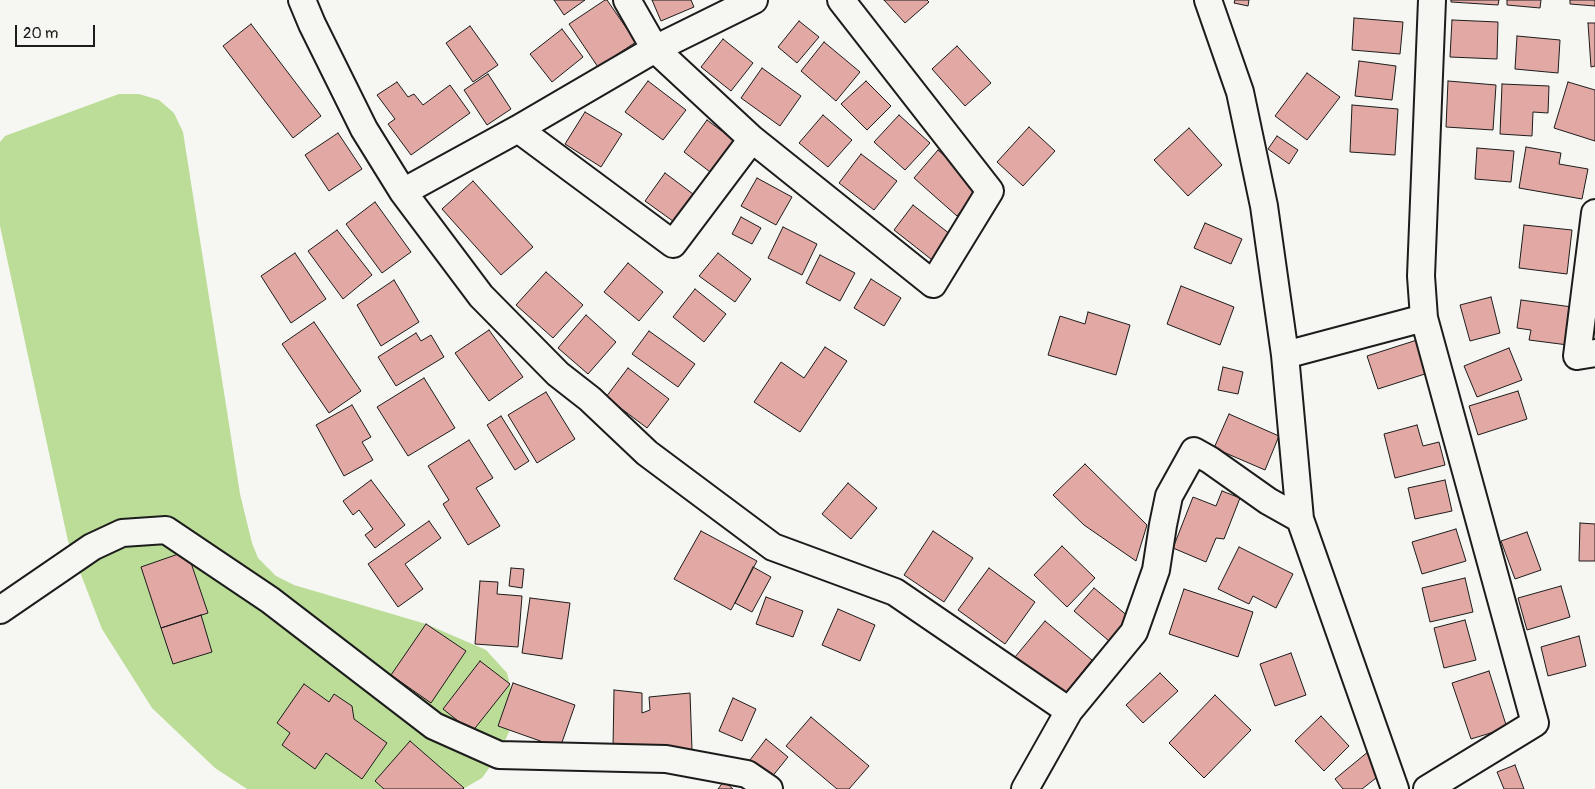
<!DOCTYPE html>
<html>
<head>
<meta charset="utf-8">
<style>
  body { margin:0 }
  #map { position:relative; width:1595px; height:789px; overflow:hidden; background:#f6f6f2; font-family:Pangolin,sans-serif }
  canvas { display:block }
  .scale { position:absolute; left:15px; top:25px; width:80px; height:22px; box-sizing:border-box; border:2px solid #1c1c1c; border-top:0; padding-left:6px; font-size:15px; line-height:18px; white-space:nowrap; color:#1c1c1c; -webkit-text-stroke:4px #f6f6f2; paint-order:stroke }
</style>
</head>
<body>
<div id="map">
<canvas width="1595" height="789"></canvas>
<div class="scale">20 m</div>
</div>
<script>
const context = document.querySelector('canvas').getContext('2d');
context.lineJoin = 'round';
function fill(path, color) { context.fillStyle = color; context.fill(path, 'evenodd'); }
const poly = rows => new Path2D(rows.map(r => 'M' + r).join(''));
function strokePath(path, color, width, dash) { context.strokeStyle = color; context.lineWidth = width; context.lineCap = dash ? 'butt' : 'round'; context.setLineDash(dash || []); context.stroke(path); }
const green = poly([
  [119,94,139,94,159,100,174,113,183,132,240,494,252,543,258,558,276,576,294,585,426,624,486,650,507,673,517,714,499,754,482,778,463,789,247,789,215,768,152,708,102,629,68,541,0,226,0,142,5,136]
]);
const building = poly([
  [554,0,585,0,564,15,554,0],
  [605,0,607,0,636,42,598,67,569,24,605,0],
  [652,0,691,0,694,7,661,21,652,0],
  [884,0,927,0,929,2,905,23,884,0],
  [1235,0,1249,0,1248,6,1234,3,1235,0],
  [1451,0,1499,0,1498,5,1451,2,1451,0],
  [1507,0,1541,0,1540,8,1507,5,1507,0],
  [1570,0,1595,0,1595,6,1570,4,1570,0],
  [1354,18,1403,22,1400,54,1352,50,1354,18],
  [1452,20,1498,22,1497,59,1450,57,1452,20],
  [799,21,819,37,797,63,778,47,799,21],
  [1588,23,1595,23,1595,66,1591,67,1588,23],
  [251,24,321,116,293,138,223,46,251,24],
  [470,26,498,65,473,82,446,43,470,26],
  [562,29,583,57,552,82,530,54,562,29],
  [1517,36,1560,40,1558,73,1515,69,1517,36],
  [723,39,753,63,731,91,701,67,723,39],
  [824,42,860,72,836,101,801,71,824,42],
  [957,46,991,83,965,106,932,69,957,46],
  [1359,61,1396,66,1392,100,1355,96,1359,61],
  [762,68,801,96,780,126,741,98,762,68],
  [1307,73,1340,97,1307,140,1275,116,1307,73],
  [488,74,511,109,487,125,464,90,488,74],
  [648,81,686,110,663,140,625,112,648,81],
  [866,81,891,106,867,130,841,104,866,81],
  [1448,81,1496,85,1493,130,1446,127,1448,81],
  [397,82,408,97,414,94,423,105,450,85,470,113,411,155,388,124,395,119,377,95,397,82],
  [1568,82,1595,90,1595,141,1554,128,1568,82],
  [1502,84,1549,86,1548,113,1533,112,1532,136,1500,134,1502,84],
  [1352,105,1398,109,1395,155,1350,152,1352,105],
  [585,112,622,134,601,167,565,144,585,112],
  [823,115,852,140,828,167,799,143,823,115],
  [899,115,930,143,905,170,874,142,899,115],
  [707,120,742,146,718,178,684,152,707,120],
  [1029,127,1055,151,1023,186,997,162,1029,127],
  [1189,128,1222,165,1188,196,1154,160,1189,128],
  [338,133,362,169,329,191,305,155,338,133],
  [1277,136,1298,150,1289,164,1268,149,1277,136],
  [1526,147,1561,153,1559,164,1588,169,1582,199,1519,188,1526,147],
  [1477,148,1514,151,1511,182,1475,179,1477,148],
  [938,150,981,188,957,216,914,178,938,150],
  [861,154,897,181,874,210,839,183,861,154],
  [665,173,697,197,677,224,645,201,665,173],
  [757,178,792,197,776,225,741,206,757,178],
  [473,181,533,247,501,275,442,209,473,181],
  [375,202,411,252,382,273,346,224,375,202],
  [913,205,955,238,936,263,894,230,913,205],
  [741,217,761,228,752,244,732,234,741,217],
  [1205,223,1242,239,1231,264,1194,248,1205,223],
  [1524,225,1572,230,1567,274,1519,268,1524,225],
  [783,227,817,244,802,275,768,258,783,227],
  [337,230,372,275,343,299,308,251,337,230],
  [295,253,326,299,291,323,261,276,295,253],
  [718,253,751,279,735,302,699,276,718,253],
  [820,255,855,273,840,301,806,283,820,255],
  [628,263,663,292,639,321,604,292,628,263],
  [546,272,583,305,553,338,516,305,546,272],
  [871,279,901,298,884,326,854,308,871,279],
  [394,280,419,322,381,346,357,305,394,280],
  [1181,286,1234,307,1220,345,1167,324,1181,286],
  [695,289,726,314,704,342,673,317,695,289],
  [1491,297,1500,333,1470,341,1460,305,1491,297],
  [1521,300,1572,307,1568,345,1529,340,1531,330,1517,328,1521,300],
  [1088,312,1130,325,1116,375,1048,355,1060,316,1085,324,1088,312],
  [586,315,616,342,588,374,558,348,586,315],
  [314,322,361,391,329,413,282,344,314,322],
  [489,330,523,377,489,401,455,353,489,330],
  [649,331,695,364,678,387,632,354,649,331],
  [416,333,421,341,431,335,444,357,396,386,378,357,416,333],
  [1417,340,1428,373,1378,389,1367,356,1417,340],
  [825,347,847,361,800,432,754,402,781,362,804,378,825,347],
  [1509,348,1522,380,1477,397,1464,366,1509,348],
  [1223,367,1243,372,1238,394,1218,390,1223,367],
  [628,368,669,399,647,428,606,397,628,368],
  [424,378,455,428,408,456,377,407,424,378],
  [1518,391,1527,419,1478,435,1469,406,1518,391],
  [546,392,575,439,537,463,508,415,546,392],
  [352,405,371,437,362,442,373,460,344,476,316,425,352,405],
  [1229,414,1279,436,1265,470,1214,448,1229,414],
  [501,416,529,461,515,470,487,425,501,416],
  [1417,425,1423,446,1439,442,1445,465,1395,478,1384,434,1417,425],
  [469,440,493,478,476,488,500,526,468,545,443,504,449,500,428,466,469,440],
  [1085,464,1147,525,1136,561,1084,525,1053,495,1085,464],
  [371,480,405,525,375,548,365,535,373,529,359,510,353,515,343,501,371,480],
  [1445,480,1452,511,1415,519,1408,488,1445,480],
  [848,483,877,508,851,539,822,514,848,483],
  [1222,491,1240,498,1224,539,1216,538,1206,562,1173,548,1193,497,1216,506,1222,491],
  [429,521,441,538,405,564,423,589,398,607,368,564,429,521],
  [1580,523,1595,524,1595,561,1579,561,1580,523],
  [1456,529,1466,561,1422,574,1412,542,1456,529],
  [701,531,757,561,731,610,674,579,701,531],
  [933,531,973,558,944,602,904,575,933,531],
  [1527,532,1541,570,1515,579,1501,541,1527,532],
  [1062,546,1095,578,1067,607,1034,575,1062,546],
  [1239,547,1293,574,1276,608,1253,596,1249,604,1218,589,1239,547],
  [187,551,208,613,161,628,141,567,187,551],
  [753,567,771,577,752,612,735,603,753,567],
  [511,568,524,569,522,588,509,586,511,568],
  [989,568,1035,602,1005,644,958,610,989,568],
  [1465,578,1473,612,1430,622,1422,588,1465,578],
  [480,581,498,582,497,594,522,596,518,647,475,644,480,581],
  [1561,586,1570,617,1527,630,1518,598,1561,586],
  [1094,588,1129,617,1109,641,1074,611,1094,588],
  [1184,589,1253,612,1238,657,1169,634,1184,589],
  [766,597,803,611,793,637,756,624,766,597],
  [530,598,570,603,562,659,522,653,530,598],
  [838,609,875,625,860,661,822,645,838,609],
  [201,615,212,652,173,664,161,628,201,615],
  [1465,620,1476,660,1444,668,1434,628,1465,620],
  [1045,621,1092,660,1063,696,1015,657,1045,621],
  [426,624,466,651,431,703,391,675,426,624],
  [1579,636,1586,666,1548,676,1541,647,1579,636],
  [1291,653,1306,695,1275,706,1260,664,1291,653],
  [480,661,510,684,472,732,443,709,480,661],
  [1489,671,1507,728,1471,739,1452,683,1489,671],
  [1160,673,1178,691,1143,723,1126,705,1160,673],
  [513,683,575,705,560,748,498,726,513,683],
  [304,684,329,702,334,694,352,706,354,719,387,743,362,779,326,753,315,769,282,745,290,733,277,723,304,684],
  [614,690,642,693,642,713,650,710,649,697,690,693,692,750,613,748,614,690],
  [1215,695,1251,730,1204,778,1169,743,1215,695],
  [733,698,756,709,742,741,719,731,733,698],
  [1321,716,1349,746,1324,771,1295,741,1321,716],
  [811,717,869,766,849,789,837,789,786,746,811,717],
  [766,739,788,757,771,778,750,760,766,739],
  [410,741,464,788,463,789,384,789,375,781,410,741],
  [1369,751,1385,771,1362,789,1343,789,1335,779,1369,751],
  [1515,765,1524,789,1504,789,1497,772,1515,765],
  [724,781,733,789,718,789,724,781]
]);
const minor = poly([
  [302,0,312,24,364,129,403,192,481,296,558,374,590,399,647,453,773,547,895,592,1069,711],
  [627,0,655,49,752,139],
  [1208,0,1240,92,1264,206,1285,355,1300,519,1395,789],
  [518,129,673,244,752,139,933,284,990,191,841,0],
  [403,192,518,129,655,49,754,0],
  [1595,213,1577,356,1595,353],
  [1424,318,1421,276,1432,0],
  [1285,355,1424,318,1535,723,1427,789],
  [0,610,92,547,122,533,166,530,270,600,434,726,499,755,666,759,747,774,769,789],
  [1025,789,1069,711,1134,632,1156,570,1163,525,1169,496,1194,451,1210,460,1268,501,1300,519]
]);
fill(green, '#bbdd97');
fill(building, '#e2a8a3');
strokePath(building, '#1c1c1c', 1);
strokePath(minor, '#1c1c1c', 30);
strokePath(minor, '#f6f6f2', 26);
</script>
</body>
</html>
